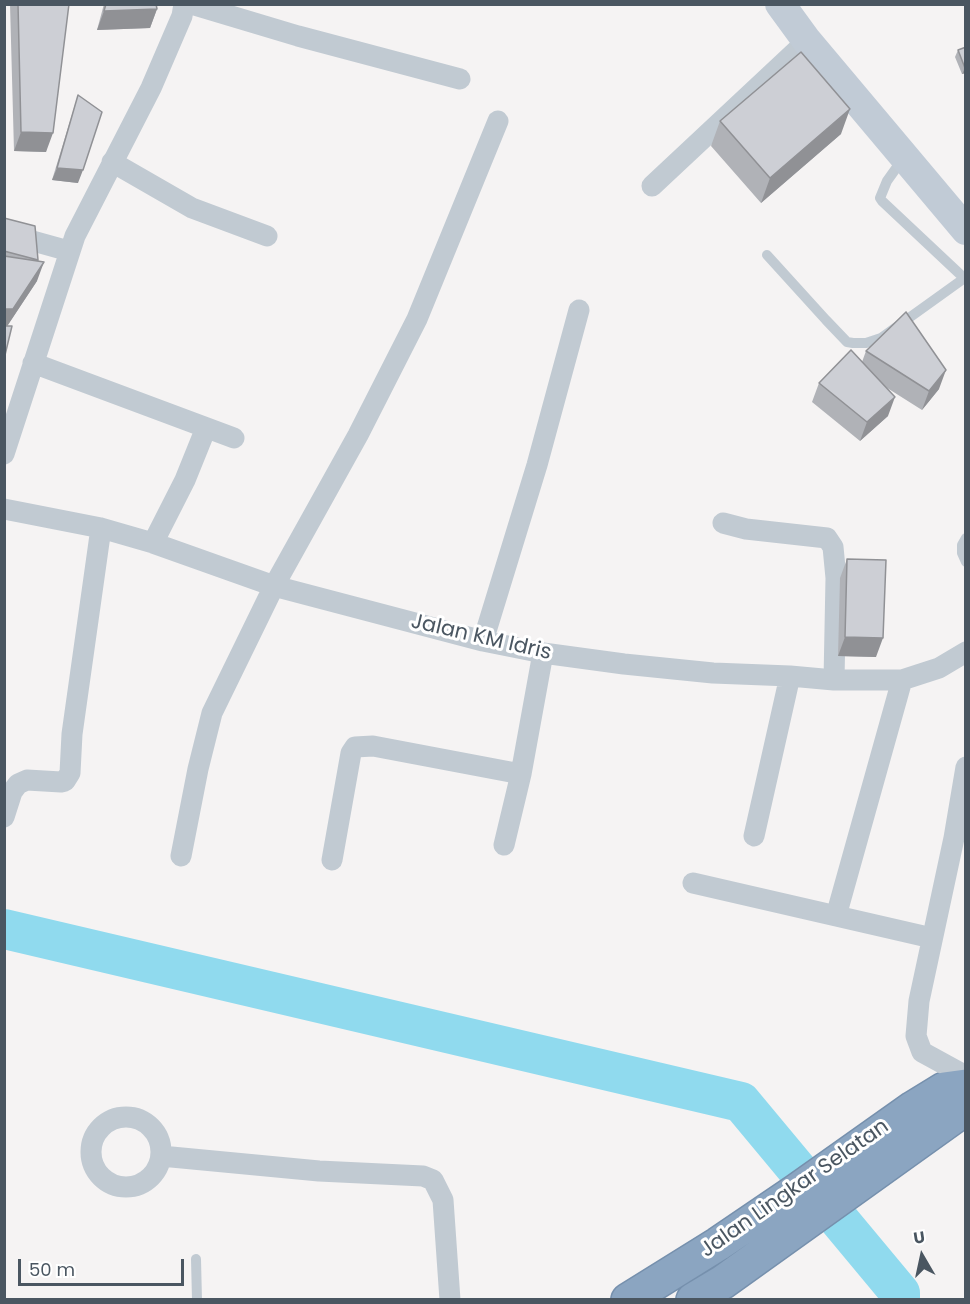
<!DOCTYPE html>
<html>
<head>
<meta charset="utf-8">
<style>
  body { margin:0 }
  #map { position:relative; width:970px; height:1304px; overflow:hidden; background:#f5f3f3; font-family:Poppins,sans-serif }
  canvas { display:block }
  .frame { position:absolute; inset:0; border:6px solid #4a5661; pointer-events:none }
  .north { position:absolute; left:892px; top:1226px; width:60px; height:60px; -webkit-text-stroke:4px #fff; paint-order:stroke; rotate:351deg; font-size:16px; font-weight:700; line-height:24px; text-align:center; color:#4a5661 }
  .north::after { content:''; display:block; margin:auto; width:21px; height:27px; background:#4a5661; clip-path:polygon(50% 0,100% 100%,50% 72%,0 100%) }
  .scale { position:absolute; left:18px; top:1259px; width:166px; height:27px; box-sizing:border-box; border:3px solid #4a5661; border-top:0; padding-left:8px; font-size:18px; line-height:21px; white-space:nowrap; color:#4a5661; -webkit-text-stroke:4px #fff; paint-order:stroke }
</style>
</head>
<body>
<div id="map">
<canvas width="970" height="1304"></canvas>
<div class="frame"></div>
<div class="north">U</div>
<div class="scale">50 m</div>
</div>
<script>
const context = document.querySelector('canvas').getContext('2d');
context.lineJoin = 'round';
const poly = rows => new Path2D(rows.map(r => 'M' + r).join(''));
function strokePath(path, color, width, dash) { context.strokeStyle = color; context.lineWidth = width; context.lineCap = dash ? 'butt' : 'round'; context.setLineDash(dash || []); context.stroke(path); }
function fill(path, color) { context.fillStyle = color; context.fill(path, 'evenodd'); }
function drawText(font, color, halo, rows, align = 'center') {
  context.font = font + ' Poppins,sans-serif'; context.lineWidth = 6; context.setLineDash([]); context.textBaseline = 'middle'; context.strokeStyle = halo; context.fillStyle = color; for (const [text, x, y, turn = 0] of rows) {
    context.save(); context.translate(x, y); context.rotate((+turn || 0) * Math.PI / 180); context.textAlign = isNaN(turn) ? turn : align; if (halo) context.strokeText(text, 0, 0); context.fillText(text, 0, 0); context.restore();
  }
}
const river = poly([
  [4,929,741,1102,900,1293,900,1300]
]);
const lane = poly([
  [902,160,887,181,880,198,882,201,964,278],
  [767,255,826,320,847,342,853,343,866,343,881,338,966,277],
  [966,538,962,545,962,553,966,562],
  [196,1259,197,1300]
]);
const street = poly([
  [191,4,298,36,460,79],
  [112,162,192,208,267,236],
  [652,186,807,41],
  [4,233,69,251],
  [33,363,234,438],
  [4,454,75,236,151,88,182,16,184,4],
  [4,509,101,528,153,543,274,586,483,641,543,653,624,664,713,673,790,676,834,680,902,680,939,668,966,652],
  [723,523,746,529,827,538,833,547,836,578,834,680],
  [153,543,185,480,206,428],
  [483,641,537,465,579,310],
  [966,767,954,838,919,1001,916,1036,922,1052,966,1076],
  [4,817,12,792,18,784,27,780,61,782,65,781,70,773,72,734,101,528],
  [754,836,790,676],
  [504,845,521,774,543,653],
  [181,856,198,769,212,713,274,586,358,435,417,319,498,121],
  [332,860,351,753,355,747,373,746,521,774],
  [693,883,932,938],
  [836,916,902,680],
  '91 1152a35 35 0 1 1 70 0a35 35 0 1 1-70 0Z',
  [161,1156,319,1171,423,1176,433,1180,443,1200,450,1300]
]);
const secondary = poly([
  [780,4,807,41,966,230]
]);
const highway = poly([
  [628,1300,718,1244,796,1191,913,1108,944,1089,966,1086],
  [693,1300,723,1282,966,1108]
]);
const wall = poly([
  [10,4,69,4,46,152,14,151],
  [104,4,156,4,157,9,150,28,97,30],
  [966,47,966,73,962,74,955,57,958,50],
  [78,95,78,183,52,180,74,108],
  [720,121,841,134,761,203,711,146],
  [4,218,38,260,37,281,7,326,5,355],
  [866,351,939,389,922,410,884,386,888,416,860,441,812,402,819,383,862,362],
  [847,559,876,657,838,656,840,578]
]);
const shadedWall = poly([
  [157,9,150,28,97,30,104,11],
  [966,67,966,73,962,74,965,68],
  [850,109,841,134,761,203,770,178],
  [21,132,53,133,46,152,14,151],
  [57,168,83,170,78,183,52,180],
  [44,262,37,281,6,328,4,328,4,309],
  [946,370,939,389,922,410,929,391],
  [895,397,888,416,860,441,867,422],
  [845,637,883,638,876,657,838,656]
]);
const building = poly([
  [18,4,69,4,53,133,21,132,18,4],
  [106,4,156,4,157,9,104,11,106,4],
  [966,47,966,67,965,68,958,50,966,47],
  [801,52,850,109,770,178,720,121,801,52],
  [78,95,102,112,83,170,57,168,78,95],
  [4,218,35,226,38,260,4,251,4,218],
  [4,256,44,262,13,309,4,309,4,256],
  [906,312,946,370,929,391,866,351,906,312],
  [4,326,12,326,5,355,4,355,4,326],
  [851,350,895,397,867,422,819,383,851,350],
  [847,559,886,560,883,638,845,637,847,559]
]);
const streetNames = [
  ["Jalan KM Idris",481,638,13],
  ["Jalan Lingkar Selatan",795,1189,-35]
];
strokePath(river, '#90daee', 40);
strokePath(highway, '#7690ad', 36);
strokePath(lane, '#c1cad2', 10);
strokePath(street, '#c1cad2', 21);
strokePath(secondary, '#c1cbd6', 30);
strokePath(highway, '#8ba5c1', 33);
fill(wall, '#b0b2b7');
fill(shadedWall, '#909195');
fill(building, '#cdcfd5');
strokePath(building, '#909195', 1.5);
drawText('21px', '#4a5661', '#fff', streetNames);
</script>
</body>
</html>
